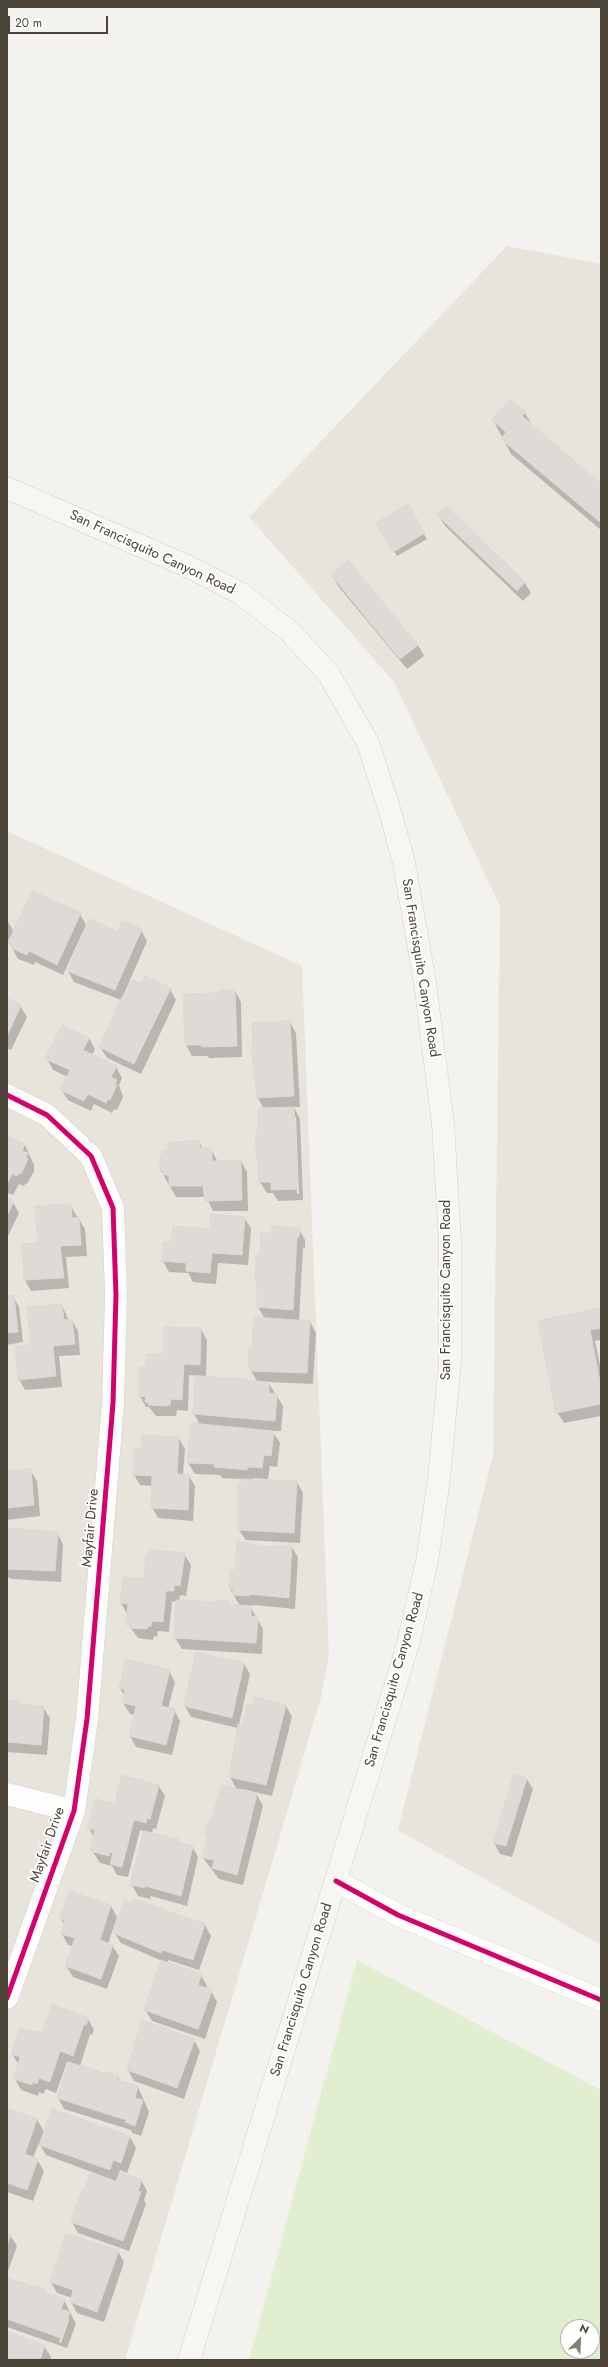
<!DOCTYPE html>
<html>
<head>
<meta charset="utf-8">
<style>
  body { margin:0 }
  #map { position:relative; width:608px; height:2367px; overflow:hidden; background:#f4f2ee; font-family:Jost,sans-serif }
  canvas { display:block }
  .frame { position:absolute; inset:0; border:8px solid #4b4439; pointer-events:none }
  .north { position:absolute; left:560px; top:2319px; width:40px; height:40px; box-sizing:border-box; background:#fff; border:1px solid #b7b4b0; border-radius:50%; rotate:24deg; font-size:11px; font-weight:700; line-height:16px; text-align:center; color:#4b4439 }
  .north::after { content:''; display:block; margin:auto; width:14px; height:18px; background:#868178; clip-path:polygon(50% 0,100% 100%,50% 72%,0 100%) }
  .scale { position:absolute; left:8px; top:16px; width:100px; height:18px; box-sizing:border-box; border:2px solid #4b4439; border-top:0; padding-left:5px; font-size:12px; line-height:14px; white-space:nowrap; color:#4b4439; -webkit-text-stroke:3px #fff; paint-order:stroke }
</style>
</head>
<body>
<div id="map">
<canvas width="608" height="2367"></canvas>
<div class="frame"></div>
<div class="north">N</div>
<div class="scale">20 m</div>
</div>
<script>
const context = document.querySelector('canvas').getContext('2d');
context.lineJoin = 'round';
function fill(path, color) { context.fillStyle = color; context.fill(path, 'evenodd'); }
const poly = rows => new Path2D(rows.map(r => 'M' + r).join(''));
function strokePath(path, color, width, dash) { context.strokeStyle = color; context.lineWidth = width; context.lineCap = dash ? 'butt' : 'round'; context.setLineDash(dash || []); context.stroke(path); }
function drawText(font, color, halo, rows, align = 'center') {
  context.font = font + ' Jost,sans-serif'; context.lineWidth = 3.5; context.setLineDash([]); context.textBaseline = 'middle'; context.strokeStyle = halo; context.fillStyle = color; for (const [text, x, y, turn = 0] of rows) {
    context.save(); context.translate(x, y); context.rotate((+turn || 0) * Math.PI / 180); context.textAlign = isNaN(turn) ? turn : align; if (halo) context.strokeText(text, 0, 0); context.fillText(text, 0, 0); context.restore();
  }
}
const residential = poly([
  [507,246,601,264,601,1945,398,1830,493,1455,500,906,394,682,249,517],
  [7,831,302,966,329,1655,321,1697,125,2360,7,2360]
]);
const green = poly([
  [357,1960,601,2090,601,2360,249,2360],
  [568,2327,592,2327,592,2351,568,2351]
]);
const shadow = poly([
  [525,413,533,427,601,485,601,530,511,454,493,420],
  [407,506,427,539,397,556,377,523],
  [438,515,524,582,531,593,523,601,445,526],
  [332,575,418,645,424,656,407,669,338,586],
  [80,914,86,925,63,975,35,962,34,965,18,959,9,942,7,946,7,920,14,932],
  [141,930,147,941,123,996,141,985,170,989,176,1000,141,1074,107,1058,100,1047,121,1000,74,982,68,971,118,933],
  [235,991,241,1002,242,1057,209,1058,208,1056,192,1056,186,1045,221,994],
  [7,999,20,1006,27,1017,11,1050,7,1048],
  [290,1022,296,1033,300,1107,294,1107,300,1119,303,1200,278,1201,273,1193,267,1193,260,1182,256,1136,258,1136,258,1118,260,1118,264,1109,258,1098,252,1048],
  [294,1117,296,1117,299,1194,297,1194],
  [89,1038,95,1049,92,1055,116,1067,122,1078,119,1085,123,1097,117,1110,114,1109,112,1113,94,1104,91,1111,68,1100,61,1089,68,1077,53,1070,47,1059],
  [7,1137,25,1145,34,1165,34,1171,27,1184,26,1183,24,1186,19,1184,13,1195,7,1193],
  [199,1142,203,1149,211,1149,218,1162,241,1161,247,1172,248,1211,213,1211,206,1197,176,1197,161,1171,161,1156,169,1151],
  [7,1199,13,1202,19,1213,7,1238],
  [70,1205,85,1229,87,1256,66,1257,69,1288,31,1291,25,1280,39,1244],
  [244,1218,251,1228,248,1265,218,1263,216,1284,193,1282,188,1273,169,1272,163,1261,172,1243],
  [299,1229,305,1240,305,1248,303,1247,299,1321,310,1322,316,1333,313,1384,268,1382,283,1406,281,1431,272,1431,280,1443,277,1467,270,1466,268,1479,253,1478,253,1480,297,1482,303,1493,300,1543,246,1540,239,1530,243,1479,222,1478,220,1475,195,1474,188,1463,200,1425,194,1414,196,1377,246,1380,248,1382,258,1383,249,1367,253,1348,265,1319,258,1307,258,1284,256,1280,261,1256,272,1234],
  [7,1296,13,1296,19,1307,23,1342,7,1345],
  [62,1305,69,1321,72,1320,78,1331,80,1355,59,1356,62,1387,25,1390,19,1379,32,1345],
  [601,1311,601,1340,595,1341,601,1370,601,1416,564,1423,557,1412,539,1321],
  [201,1329,207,1340,206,1376,189,1375,188,1411,177,1410,176,1416,156,1416,149,1407,146,1407,140,1396,140,1368,147,1368],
  [179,1438,185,1449,183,1475,189,1476,195,1486,193,1521,158,1518,152,1507,153,1486,140,1485,134,1475,142,1450],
  [30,1470,37,1481,40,1516,7,1520,7,1472],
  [7,1529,57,1533,63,1544,61,1582,12,1579,7,1577],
  [291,1546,298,1557,295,1609,255,1605,250,1606,263,1629,262,1654,182,1649,175,1638,177,1602,172,1601,169,1632,158,1631,157,1637,154,1636,153,1640,138,1638,128,1624,127,1614,121,1603,145,1580,184,1554,191,1565,186,1596,180,1595,179,1601,218,1603,228,1602,231,1605,240,1606,230,1589,236,1572,268,1548],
  [127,1660,169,1671,175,1682,168,1709,174,1710,180,1721,172,1755,136,1747,130,1736,135,1715,130,1714,123,1703,125,1697,120,1688],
  [244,1664,250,1674,239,1725,243,1726,286,1706,292,1717,272,1796,242,1789,241,1791,257,1795,263,1806,243,1885,219,1879,203,1858,208,1838,206,1834,237,1790,230,1777,238,1728,191,1717,185,1706],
  [7,1701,18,1702,19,1705,43,1707,50,1718,47,1755,7,1752],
  [526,1778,533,1789,512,1857,500,1854,494,1843],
  [158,1785,165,1796,156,1829,153,1828,152,1834,177,1840,179,1843,192,1846,198,1857,187,1906,151,1896,150,1899,138,1896,132,1885,145,1832,140,1830,128,1877,117,1875,112,1866,100,1863,91,1849,94,1837,89,1828,116,1805],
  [70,1892,111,1906,117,1917,108,1944,112,1945,119,1956,107,1989,73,1977,66,1966,73,1946,68,1945,62,1934,65,1926,61,1919],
  [205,1925,211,1936,199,1970,168,1960,168,1963,201,1975,207,1986,206,1989,211,1991,217,2002,205,2039,152,2021,145,2010,162,1961,121,1943,114,1932],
  [88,2019,94,2030,92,2035,90,2034,80,2066,118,2077,120,2082,138,2087,149,2112,141,2136,132,2133,131,2130,64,2109,58,2098,70,2063,67,2062,56,2093,46,2089,43,2094,39,2092,38,2096,21,2090,15,2079,19,2065,12,2054,42,2035],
  [142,2021,194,2040,200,2051,184,2099,134,2081,128,2070],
  [7,2110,37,2119,44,2132,52,2110,130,2137,136,2148,127,2173,120,2170,116,2181,46,2155,39,2143,33,2158,37,2160,44,2171,33,2201,7,2192],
  [141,2180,147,2191,144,2200,146,2204,129,2251,78,2233,72,2222,118,2184],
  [7,2234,10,2235,17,2246,7,2274],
  [118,2251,124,2262,104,2322,77,2313,71,2302,72,2298,57,2293,51,2282],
  [7,2279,44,2290,46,2294,64,2300,76,2324,67,2348,7,2327],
  [68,2315,69,2320,61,2343,59,2342],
  [7,2333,44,2346,51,2357,50,2360,7,2360]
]);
const building = poly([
  [510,399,526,412,522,416,601,484,601,523,501,439,506,432,492,420,510,399],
  [408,504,425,533,393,552,376,523,408,504],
  [446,506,525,582,517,591,437,515,446,506],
  [348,560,418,645,400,659,331,575,348,560],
  [32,891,81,913,57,965,29,951,27,955,11,948,12,945,8,942,32,891],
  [90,919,118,932,122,921,142,929,115,990,67,971,90,919],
  [145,976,171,988,134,1064,99,1047,116,1011,115,1010,132,980,141,984,145,976],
  [219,990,235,990,237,1046,202,1047,202,1045,185,1045,183,994,220,993,219,990],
  [7,998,21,1005,7,1036,7,998],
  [290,1021,294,1096,257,1098,251,1047,253,1047,252,1023,290,1021],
  [62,1025,89,1038,83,1050,117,1066,111,1077,117,1080,115,1084,117,1085,110,1100,108,1099,106,1103,88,1094,84,1101,60,1090,70,1070,45,1059,62,1025],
  [294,1107,298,1189,271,1190,271,1182,259,1182,255,1135,257,1135,259,1108,294,1107],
  [7,1136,25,1144,22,1151,28,1153,26,1158,28,1159,21,1174,19,1173,17,1176,12,1174,7,1184,7,1136],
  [199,1141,200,1148,212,1148,212,1161,241,1160,242,1200,205,1201,203,1186,169,1186,169,1175,163,1175,163,1171,160,1171,160,1155,163,1155,162,1150,168,1150,168,1142,199,1141],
  [7,1197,14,1201,7,1216,7,1197],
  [71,1204,72,1218,79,1217,81,1245,60,1246,64,1278,24,1280,22,1244,38,1243,35,1206,71,1204],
  [211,1214,245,1217,242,1255,212,1253,210,1273,186,1271,186,1263,162,1261,164,1242,171,1242,173,1226,210,1229,211,1214],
  [271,1226,300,1228,299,1237,297,1237,293,1310,257,1307,257,1281,255,1280,256,1255,260,1255,261,1233,271,1233,271,1226],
  [7,1295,14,1295,18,1332,7,1333,7,1295],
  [62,1304,64,1320,72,1319,75,1344,53,1346,56,1376,18,1380,15,1346,31,1345,27,1307,62,1304],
  [601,1308,601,1328,590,1330,601,1387,601,1404,556,1413,538,1321,601,1308],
  [254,1317,310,1321,307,1373,250,1371,251,1367,248,1367,249,1347,252,1347,254,1317],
  [164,1327,201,1328,200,1365,184,1364,182,1400,171,1399,170,1405,166,1406,148,1405,149,1403,145,1402,146,1397,139,1396,139,1367,146,1367,146,1354,163,1354,164,1327],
  [195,1376,247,1379,247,1381,269,1382,269,1393,277,1394,275,1421,193,1414,195,1376],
  [191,1423,274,1431,271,1456,264,1455,262,1468,247,1467,247,1470,214,1467,215,1464,187,1463,191,1423],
  [142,1435,179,1437,177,1474,189,1475,188,1510,151,1508,152,1476,133,1475,134,1448,141,1449,142,1435],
  [31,1469,34,1505,7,1508,7,1471,31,1469],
  [242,1479,297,1481,294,1533,238,1530,238,1484,241,1484,242,1479],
  [7,1528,58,1532,55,1571,7,1569,7,1528],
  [237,1541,268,1547,292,1545,289,1598,249,1594,249,1596,233,1595,233,1590,229,1589,231,1570,235,1571,237,1541],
  [149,1550,185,1553,180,1586,174,1585,174,1591,166,1591,163,1622,152,1621,151,1626,148,1626,147,1629,130,1628,130,1625,126,1625,128,1604,120,1603,123,1577,144,1579,146,1554,149,1554,149,1550],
  [176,1600,217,1602,218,1600,229,1601,229,1604,251,1606,251,1616,258,1617,256,1643,174,1638,176,1600],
  [196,1652,244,1663,232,1718,184,1706,196,1652],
  [126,1659,170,1670,161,1706,175,1709,166,1745,129,1736,136,1706,122,1703,125,1690,119,1688,126,1659],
  [255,1697,286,1705,266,1785,229,1777,238,1724,242,1725,247,1704,253,1705,255,1697],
  [7,1700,18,1701,18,1704,44,1706,41,1745,7,1742,7,1700],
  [514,1774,527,1778,506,1846,493,1843,514,1774],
  [122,1775,159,1785,150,1819,147,1818,146,1823,134,1820,122,1867,110,1864,113,1853,110,1852,109,1856,93,1852,93,1850,90,1849,95,1830,87,1828,96,1799,115,1804,122,1775],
  [222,1785,257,1794,237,1875,212,1868,214,1860,202,1858,208,1835,205,1834,208,1822,210,1823,222,1785],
  [144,1831,178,1839,177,1842,193,1846,181,1896,145,1886,145,1888,130,1885,144,1831],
  [69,1891,111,1905,100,1940,113,1945,101,1979,65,1966,75,1938,61,1934,65,1921,60,1919,69,1891],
  [134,1899,205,1924,193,1960,162,1950,161,1953,113,1933,124,1901,132,1904,134,1899],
  [161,1960,202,1974,198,1985,212,1990,198,2029,144,2010,161,1960],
  [52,2005,89,2018,86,2025,84,2024,73,2056,60,2051,50,2082,39,2078,37,2084,33,2082,32,2085,14,2079,20,2057,11,2054,20,2028,42,2033,52,2005],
  [142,2020,195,2039,177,2088,127,2070,142,2020],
  [69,2062,106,2074,107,2072,118,2076,117,2080,138,2086,135,2098,143,2100,135,2126,125,2122,126,2120,57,2098,69,2062],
  [7,2108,37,2119,25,2154,38,2159,27,2190,7,2183,7,2108],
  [52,2109,130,2136,121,2163,113,2160,110,2170,39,2145,52,2109],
  [120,2172,142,2180,138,2191,141,2192,123,2241,71,2222,82,2189,84,2190,90,2173,117,2182,120,2172],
  [7,2233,11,2234,7,2246,7,2233],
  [66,2234,119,2250,97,2312,70,2302,73,2290,50,2282,66,2234],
  [7,2278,44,2289,44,2292,65,2299,61,2309,70,2312,61,2338,7,2319,7,2278],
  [7,2332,45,2345,40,2360,7,2360,7,2332]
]);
const street = poly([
  [7,1095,47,1115,91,1156,113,1208,116,1295,113,1403,87,1719,74,1811,7,1998],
  [7,1794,74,1811],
  [336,1881,398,1915,601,2000]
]);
const secondary = poly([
  [7,488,187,566,240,593,289,631,328,673,368,743,392,818,404,863,425,983,443,1124,450,1242,450,1362,439,1478,427,1561,408,1644,189,2360]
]);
const cycleway = poly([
  [7,1095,47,1115,91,1156,113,1208,116,1295,113,1403,87,1719,74,1811,7,1998],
  [336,1881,398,1915,601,2000]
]);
const streetNames = [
  ["San Francisquito Canyon Road",152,553,25],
  ["San Francisquito Canyon Road",420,968,81],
  ["San Francisquito Canyon Road",447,1290,-90],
  ["Mayfair Drive",91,1528,-85],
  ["San Francisquito Canyon Road",395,1680,-74],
  ["Mayfair Drive",48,1845,-71],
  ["San Francisquito Canyon Road",302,1990,-73]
];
fill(residential, '#e7e4dc');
fill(green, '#e1eecf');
fill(shadow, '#0003');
fill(building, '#dedbd6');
strokePath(building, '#dcd9d4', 1);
strokePath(street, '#d2d0cb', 23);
strokePath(secondary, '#d3cfc5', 23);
strokePath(street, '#fdfdfc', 22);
strokePath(secondary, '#f7f6f1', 22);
strokePath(cycleway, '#d6006c', 5);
drawText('14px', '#4b4439', '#fff', streetNames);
</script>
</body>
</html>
